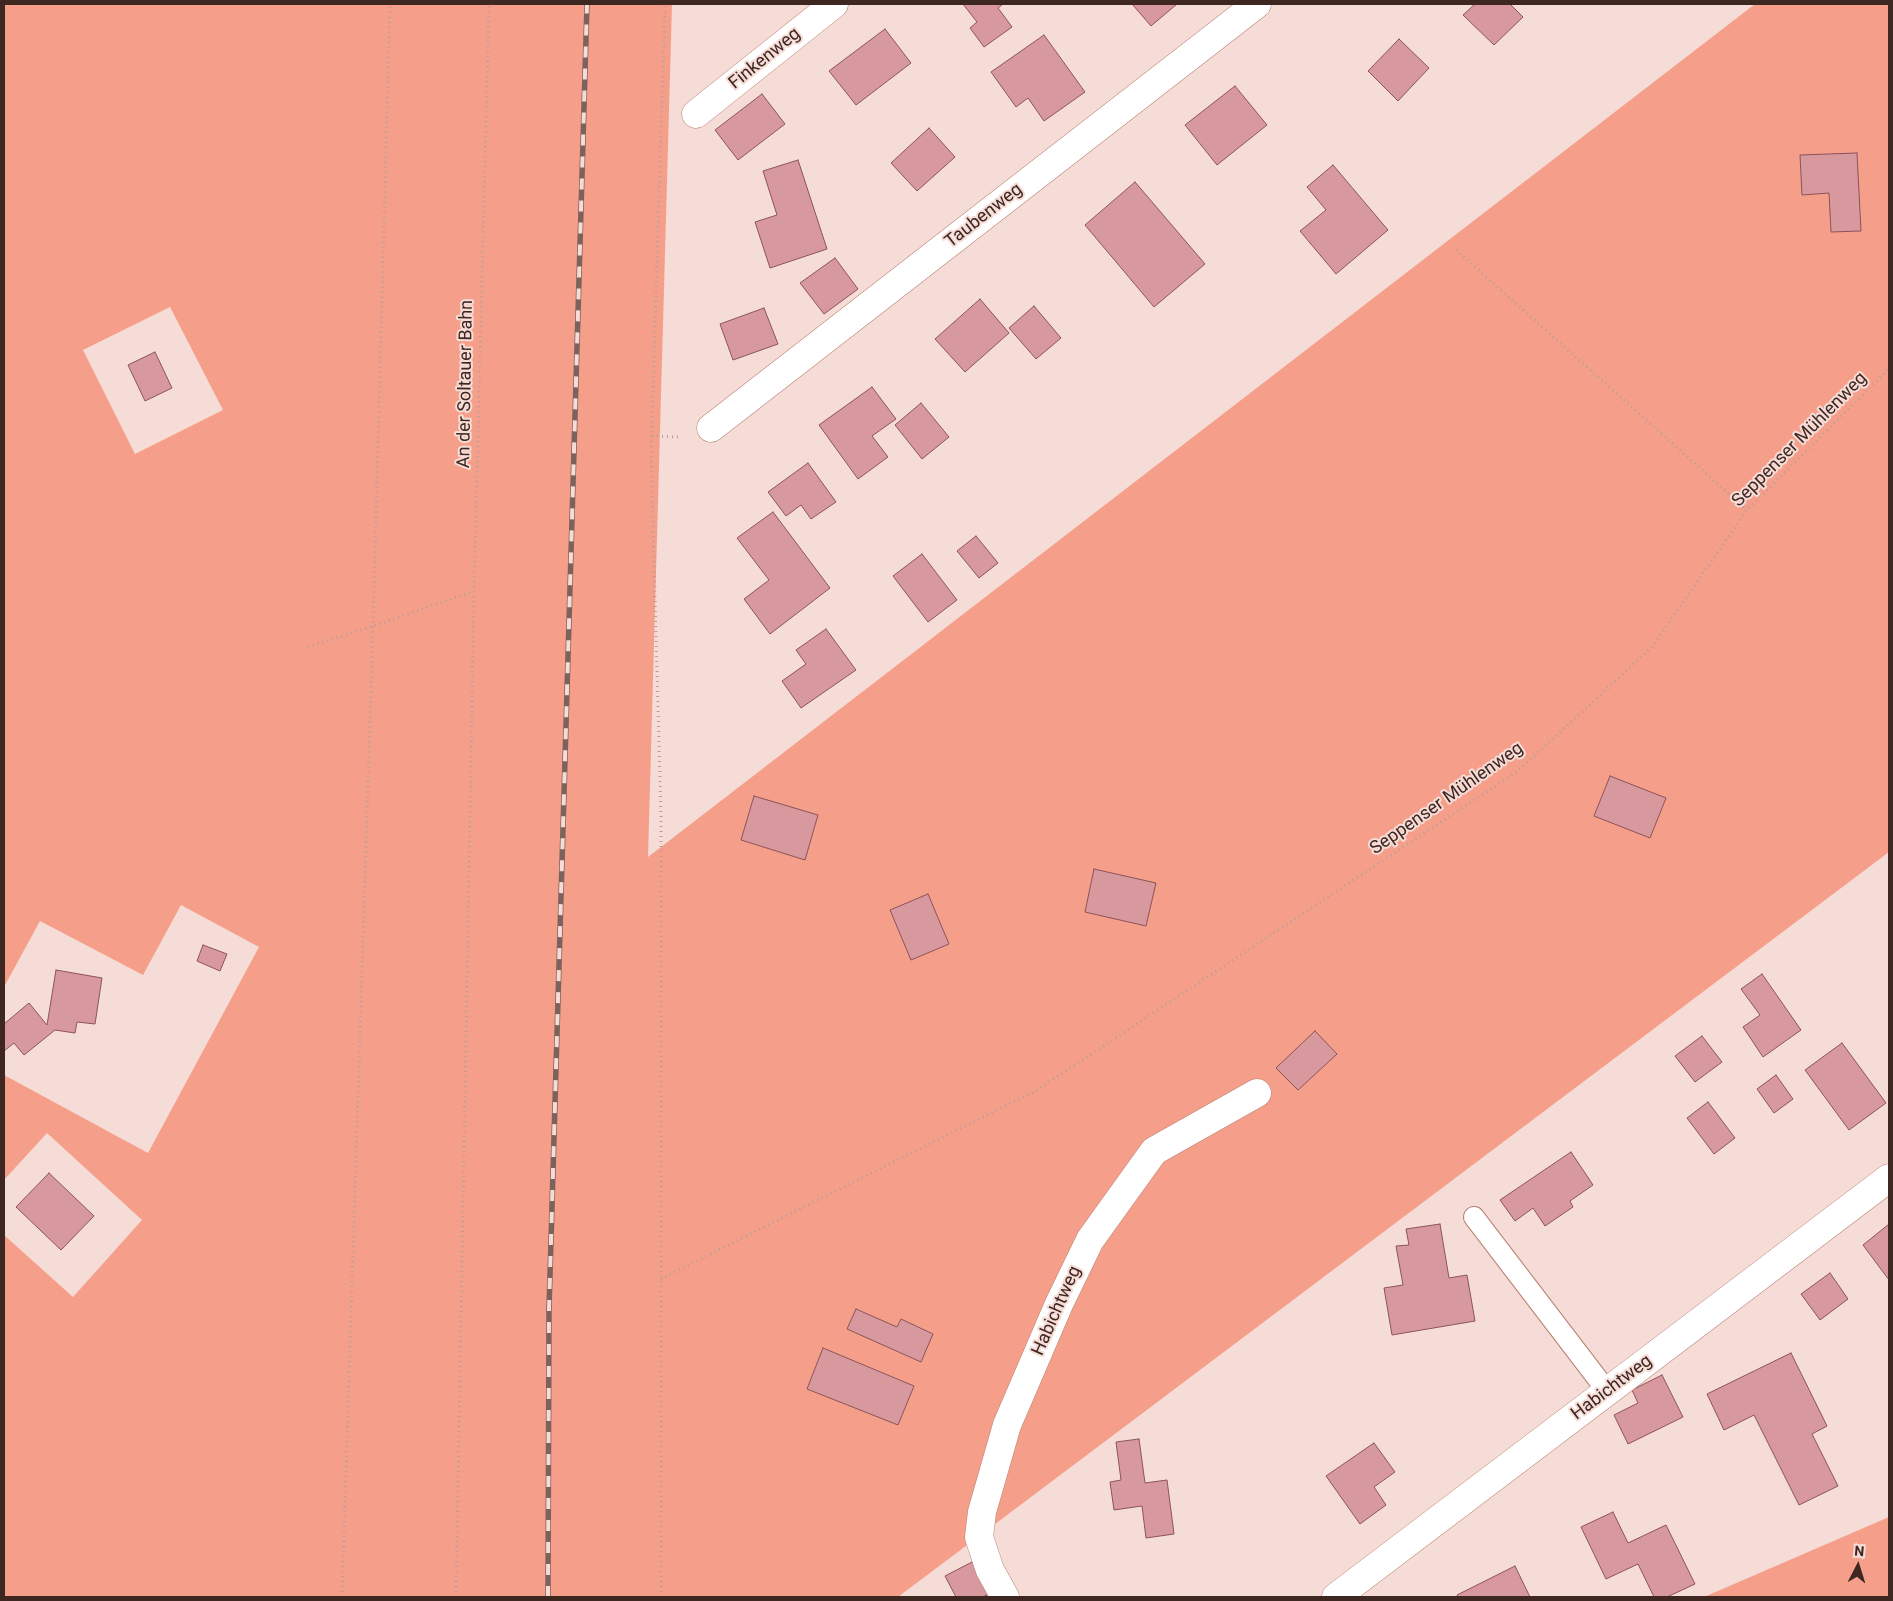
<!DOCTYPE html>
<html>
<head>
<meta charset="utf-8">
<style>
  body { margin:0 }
  #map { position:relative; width:1893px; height:1601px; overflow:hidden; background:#f6dcd6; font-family:Roboto,sans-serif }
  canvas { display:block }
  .frame { position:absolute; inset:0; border:5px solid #3e2621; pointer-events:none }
  .north { position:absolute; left:1833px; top:1541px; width:50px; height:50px; -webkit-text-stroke:4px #f6dcd6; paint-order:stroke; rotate:5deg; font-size:14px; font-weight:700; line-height:20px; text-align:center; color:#3e2621 }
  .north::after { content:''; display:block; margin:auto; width:18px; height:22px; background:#3e2621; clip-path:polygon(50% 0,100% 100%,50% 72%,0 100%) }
</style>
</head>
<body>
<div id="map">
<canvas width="1893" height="1601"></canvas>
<div class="frame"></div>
<div class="north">N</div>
</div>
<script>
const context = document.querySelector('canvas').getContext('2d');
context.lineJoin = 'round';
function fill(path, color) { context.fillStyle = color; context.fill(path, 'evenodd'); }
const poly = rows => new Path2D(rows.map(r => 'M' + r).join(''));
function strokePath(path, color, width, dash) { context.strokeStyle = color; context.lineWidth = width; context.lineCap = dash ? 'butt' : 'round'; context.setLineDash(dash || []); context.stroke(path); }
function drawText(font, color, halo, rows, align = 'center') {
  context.font = font + ' Roboto,sans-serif'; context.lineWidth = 4; context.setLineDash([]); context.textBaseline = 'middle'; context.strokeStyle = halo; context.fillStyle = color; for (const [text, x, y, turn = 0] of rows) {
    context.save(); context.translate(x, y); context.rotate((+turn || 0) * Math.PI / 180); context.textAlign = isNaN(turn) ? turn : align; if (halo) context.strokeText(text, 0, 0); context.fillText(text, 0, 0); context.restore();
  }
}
const green = poly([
  [4,4,672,4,648,857,1755,4,1889,4,1889,852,898,1597,4,1597,4,1235,73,1297,142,1220,47,1133,4,1180,4,1075,148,1153,259,947,181,905,143,975,40,921,4,987],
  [170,307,223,410,135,454,83,350],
  [1889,1517,1889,1597,1704,1597]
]);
const building = poly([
  [963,4,1003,4,998,8,1012,27,984,47,970,28,977,22,963,4],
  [1132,4,1177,4,1151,26,1132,4],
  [1475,4,1510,4,1523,17,1494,45,1463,15,1475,4],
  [885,29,911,63,856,105,829,71,885,29],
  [1044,35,1085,92,1044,121,1028,98,1016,107,991,72,1044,35],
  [1399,39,1429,68,1398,101,1368,71,1399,39],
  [1235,86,1267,125,1217,165,1185,125,1235,86],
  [762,94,785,124,738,160,715,130,762,94],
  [929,128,955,157,917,191,891,163,929,128],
  [1857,153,1861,231,1831,232,1829,193,1802,195,1800,155,1857,153],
  [798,160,827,249,770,268,755,222,777,215,763,171,798,160],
  [1333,165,1388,230,1336,274,1300,231,1326,210,1307,187,1333,165],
  [1135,182,1205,264,1154,307,1085,225,1135,182],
  [835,258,858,289,824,314,800,283,835,258],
  [980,299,1009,333,965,372,935,339,980,299],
  [1034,306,1061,338,1036,359,1009,328,1034,306],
  [764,308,778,344,733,360,720,324,764,308],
  [155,352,172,388,145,401,128,365,155,352],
  [872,387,896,419,872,436,888,457,858,479,819,425,872,387],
  [921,403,949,437,922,459,895,425,921,403],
  [808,463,836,502,811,519,801,505,786,516,768,492,808,463],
  [773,512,830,588,770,634,744,599,769,580,737,538,773,512],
  [976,536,998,563,979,578,957,551,976,536],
  [922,554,957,600,928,622,893,576,922,554],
  [826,629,856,670,801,708,782,681,806,664,796,650,826,629],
  [1610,776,1666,798,1650,838,1594,816,1610,776],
  [754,796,818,815,805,860,741,840,754,796],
  [1094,869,1156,883,1146,926,1085,912,1094,869],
  [928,894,949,944,911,960,890,910,928,894],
  [203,945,227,954,220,971,197,961,203,945],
  [56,970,102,978,95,1024,77,1022,75,1033,55,1030,24,1055,14,1043,4,1051,4,1024,29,1003,47,1025,56,970],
  [1762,974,1801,1030,1763,1057,1743,1027,1760,1015,1741,989,1762,974],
  [1315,1031,1337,1054,1298,1090,1276,1068,1315,1031],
  [1702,1036,1722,1062,1695,1082,1675,1056,1702,1036],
  [1842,1043,1886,1103,1849,1130,1805,1070,1842,1043],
  [1776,1075,1793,1099,1774,1113,1757,1089,1776,1075],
  [1708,1102,1735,1138,1714,1154,1687,1118,1708,1102],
  [1571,1152,1593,1185,1570,1201,1573,1207,1545,1226,1533,1208,1515,1221,1500,1200,1571,1152],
  [49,1173,94,1216,61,1250,16,1207,49,1173],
  [1440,1224,1449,1278,1467,1275,1475,1321,1392,1335,1384,1288,1403,1285,1396,1246,1409,1245,1406,1229,1440,1224],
  [1889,1224,1889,1280,1863,1245,1889,1224],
  [1830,1273,1848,1299,1820,1320,1801,1294,1830,1273],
  [856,1309,897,1327,901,1319,933,1334,921,1362,847,1329,856,1309],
  [823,1348,914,1386,898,1425,807,1389,823,1348],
  [1791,1353,1827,1426,1812,1434,1838,1486,1799,1505,1754,1415,1724,1430,1707,1394,1791,1353],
  [1662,1375,1683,1417,1628,1444,1614,1415,1638,1403,1632,1390,1662,1375],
  [1139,1439,1145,1483,1167,1480,1174,1534,1146,1538,1142,1506,1114,1510,1110,1482,1121,1480,1116,1442,1139,1439],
  [1374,1443,1395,1472,1374,1487,1386,1505,1360,1524,1326,1476,1374,1443],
  [1613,1512,1628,1543,1666,1525,1695,1584,1667,1597,1654,1597,1638,1564,1606,1579,1581,1527,1613,1512],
  [974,1561,990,1594,982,1597,956,1597,945,1576,974,1561],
  [1515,1566,1530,1597,1458,1597,1457,1595,1515,1566]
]);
const path = poly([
  [1456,250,1747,510],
  [652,436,681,437],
  [308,647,373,626,474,591],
  [661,1279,1037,1090,1518,771,1652,647,1747,510,1889,369],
  [342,1597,373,626,390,4],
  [456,1597,474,591,489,4],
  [661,1597,661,816,651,453,665,4]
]);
const lane = poly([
  [1474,1217,1607,1391]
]);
const street = poly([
  [696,114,834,4],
  [711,428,1257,4],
  [1005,1597,990,1570,979,1537,982,1512,1007,1425,1059,1304,1090,1240,1154,1151,1257,1093],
  [1336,1597,1889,1178]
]);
const rail = poly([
  [548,1597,549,1309,587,4]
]);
const streetNames = [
  ["Finkenweg",765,59,-39],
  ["Taubenweg",984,216,-38],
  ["An der Soltauer Bahn",466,384,-89],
  ["Seppenser Mühlenweg",1800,440,-45],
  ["Seppenser Mühlenweg",1447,799,-35],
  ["Habichtweg",1057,1311,-66],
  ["Habichtweg",1612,1388,-37]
];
fill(green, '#f59f8b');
fill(building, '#d8999e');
strokePath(building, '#8b5358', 1);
strokePath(lane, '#ba8072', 22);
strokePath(street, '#ba8072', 29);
strokePath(path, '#b79e98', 3, [1, 4]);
strokePath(lane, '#fff', 20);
strokePath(street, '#fff', 28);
strokePath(rail, '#7b625d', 5.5);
strokePath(rail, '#f6dcd6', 4, [11]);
drawText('18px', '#3e2621', '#f6dcd6', streetNames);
</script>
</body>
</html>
